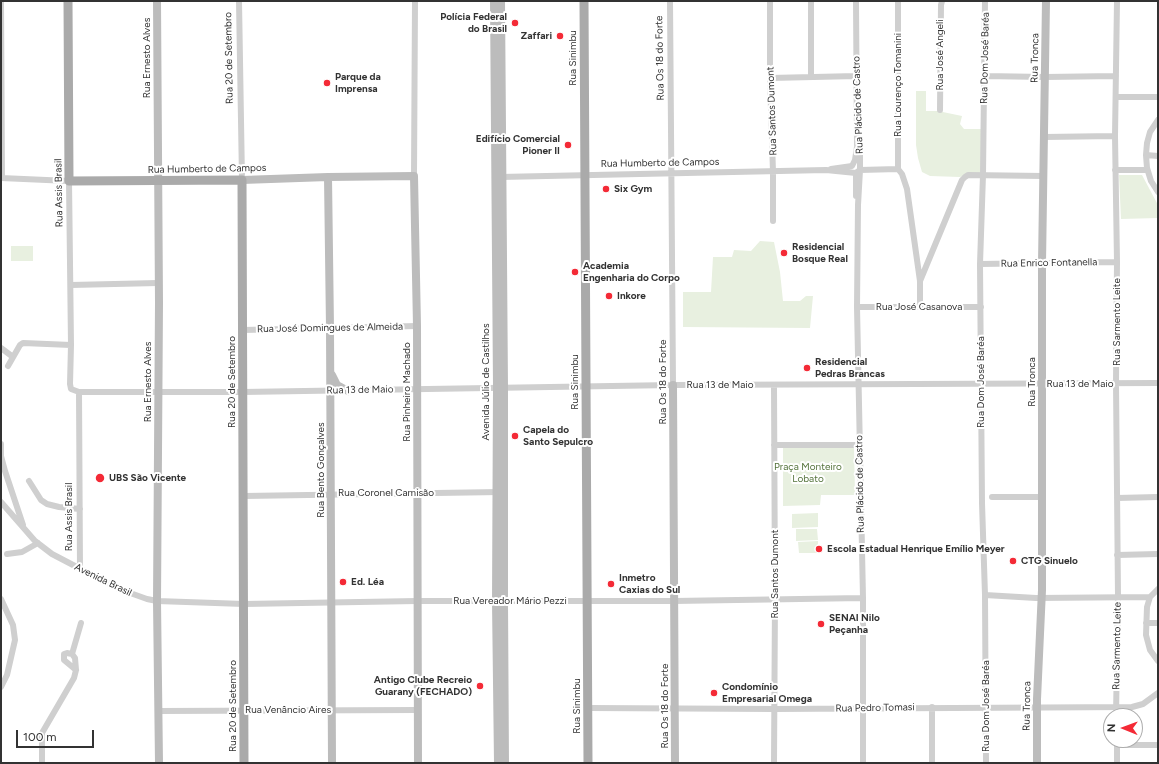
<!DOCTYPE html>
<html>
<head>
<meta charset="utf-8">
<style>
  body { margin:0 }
  #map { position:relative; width:1159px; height:764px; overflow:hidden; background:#fff; font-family:Figtree,sans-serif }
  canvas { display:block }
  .frame { position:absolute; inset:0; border:2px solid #323232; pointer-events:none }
  .north { position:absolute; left:1103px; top:708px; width:40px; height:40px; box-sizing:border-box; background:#fff; border:1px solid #adadad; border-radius:50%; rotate:271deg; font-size:11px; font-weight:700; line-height:16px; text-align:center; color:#323232 }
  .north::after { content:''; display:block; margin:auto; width:14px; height:18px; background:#f42a36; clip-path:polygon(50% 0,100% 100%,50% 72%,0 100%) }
  .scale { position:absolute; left:16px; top:730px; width:78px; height:18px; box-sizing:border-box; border:2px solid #323232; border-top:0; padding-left:5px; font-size:12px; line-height:14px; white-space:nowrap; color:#323232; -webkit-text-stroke:3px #fff; paint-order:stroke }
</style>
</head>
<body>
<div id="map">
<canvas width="1159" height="764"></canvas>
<div class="frame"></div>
<div class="north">N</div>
<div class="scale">100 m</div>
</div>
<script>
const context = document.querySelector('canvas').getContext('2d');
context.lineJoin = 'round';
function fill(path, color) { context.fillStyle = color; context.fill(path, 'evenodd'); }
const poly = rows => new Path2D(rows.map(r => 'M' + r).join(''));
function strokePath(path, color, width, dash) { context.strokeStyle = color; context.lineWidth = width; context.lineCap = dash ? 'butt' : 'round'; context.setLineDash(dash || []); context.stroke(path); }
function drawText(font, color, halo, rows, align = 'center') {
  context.font = font + ' Figtree,sans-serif'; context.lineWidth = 4; context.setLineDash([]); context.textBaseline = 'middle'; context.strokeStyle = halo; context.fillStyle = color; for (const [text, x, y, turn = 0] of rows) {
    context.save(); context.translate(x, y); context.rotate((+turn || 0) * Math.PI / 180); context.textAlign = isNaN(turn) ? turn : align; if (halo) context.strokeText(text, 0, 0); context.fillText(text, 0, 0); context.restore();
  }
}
const green = poly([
  [916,91,926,91,926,111,938,111,962,116,960,124,964,129,983,129,982,175,965,175,960,177,930,176,922,172,918,158,916,145],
  [1119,175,1142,175,1158,205,1158,218,1121,219],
  [760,241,774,242,780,272,783,301,800,301,806,296,813,296,810,328,683,327,683,292,711,292,713,257,732,257,734,250,751,251],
  [11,246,33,246,33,261,11,261],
  [783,448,854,448,855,495,821,495,820,505,783,506],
  [818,513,818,527,792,528,792,514],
  [796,529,817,529,818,540,796,541],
  [818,541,818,553,799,553,798,542]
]);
const street = poly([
  [1,1,2,178],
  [239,1,242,180],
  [670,1,673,385],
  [770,1,770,78,773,172,773,221],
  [856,1,857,145,860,150,860,170,858,205,857,307,863,598,863,763],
  [898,1,898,169],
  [985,1,983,175,980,264,982,503,985,595,986,763],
  [984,76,1045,77,1116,76],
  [811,77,811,1],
  [770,78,857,76],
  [1116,97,1158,97],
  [940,110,941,5,942,1],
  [1158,120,1150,132,1147,143,1146,155,1147,168,1151,181,1158,192],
  [1044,137,1115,136],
  [1146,155,1158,156],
  [831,169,852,166,855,160,857,147],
  [898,169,902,174,907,189,920,281,920,307],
  [1115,170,1147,170],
  [856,173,856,196],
  [414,176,415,1],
  [500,177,826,170,856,173,860,170,898,169],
  [1,178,69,181,71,345,70,384,71,389,79,392,243,392,673,385,1158,383],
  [980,264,1117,262],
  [920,281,962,180,965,177,968,175,1043,176],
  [71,285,158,283],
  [857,307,981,307],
  [243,330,417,326],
  [1,348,13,357],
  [8,366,20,345,23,343,71,345],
  [774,386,775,598,774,763],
  [79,392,80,570],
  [1,444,1,456,5,471,23,525],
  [774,445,860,445],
  [29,481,41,500,47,504,59,507,80,509],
  [244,496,500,492],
  [992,497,1042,497],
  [1117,498,1158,497],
  [1,502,35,541,52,554,119,589,147,599,157,601,244,604,417,601,674,601,863,598],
  [7,554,22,552,38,543],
  [1117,555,1158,554],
  [1158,589,1150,597,1147,607,1146,635,1150,650,1158,661],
  [985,595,1036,598,1150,597],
  [1,599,13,625,15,640,7,675,1,687],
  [1146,623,1158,623],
  [72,654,81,623],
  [932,707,932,763],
  [589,708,774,709,1132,707,1143,704,1158,693],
  [158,711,418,710],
  [1116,716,1118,597,1116,383,1117,262,1115,136,1117,1],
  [1117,740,1117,763],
  [1117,745,1158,745],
  [42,763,42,733,74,678,76,670,75,658,72,654,67,653,64,654,64,660,76,670]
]);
const secondary = poly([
  [157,1,159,303,157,601,159,763],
  [494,1,497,388,496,602,498,763],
  [501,1,504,388,504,602,505,763],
  [328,177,330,328,332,763],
  [242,180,328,177,414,176,417,326,418,763],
  [332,375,337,385,348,391],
  [673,385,675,763],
  [1037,763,1037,699,1042,590,1042,263,1046,1]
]);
const primary = poly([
  [68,1,69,181,242,180,244,763],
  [584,1,588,763]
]);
const markers = [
  [515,23,4,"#f42a36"],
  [560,36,4,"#f42a36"],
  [327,83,4,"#f42a36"],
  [568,145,4,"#f42a36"],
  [606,189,4,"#f42a36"],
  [784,253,4,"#f42a36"],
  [575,272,4,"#f42a36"],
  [609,296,4,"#f42a36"],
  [807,368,4,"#f42a36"],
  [515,436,4,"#f42a36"],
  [100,478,5,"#f42a36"],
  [819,549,4,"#f42a36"],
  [1013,561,4,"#f42a36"],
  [343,582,4,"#f42a36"],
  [611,584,4,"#f42a36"],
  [821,624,4,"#f42a36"],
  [480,686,4,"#f42a36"],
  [714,693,4,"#f42a36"]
];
const poiNames = [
  ["Polícia Federal",507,17,"right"],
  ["do Brasil",507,29,"right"],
  ["Zaffari",552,36,"right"],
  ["Parque da",335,77],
  ["Imprensa",335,89],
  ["Edifício Comercial",560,139,"right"],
  ["Pioner II",560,151,"right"],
  ["Six Gym",614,189],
  ["Residencial",792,247],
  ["Bosque Real",792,259],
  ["Academia",583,266],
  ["Engenharia do Corpo",583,278],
  ["Inkore",617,296],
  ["Residencial",815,362],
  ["Pedras Brancas",815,374],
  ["Capela do",523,430],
  ["Santo Sepulcro",523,442],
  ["UBS São Vicente",109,478],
  ["Escola Estadual Henrique Emílio Meyer",827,549],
  ["CTG Sinuelo",1021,561],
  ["Inmetro",619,578],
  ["Caxias do Sul",619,590],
  ["Ed. Léa",351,582],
  ["SENAI Nilo",829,618],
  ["Peçanha",829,630],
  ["Antigo Clube Recreio",472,680,"right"],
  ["Guarany (FECHADO)",472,692,"right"],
  ["Condomínio",722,687],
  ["Empresarial Omega",722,699]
];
const streetNames = [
  ["Rua José Angeli",940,55,-90],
  ["Rua Ernesto Alves",147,58,-90],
  ["Rua 20 de Setembro",229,58,-91],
  ["Rua Sinimbu",573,58,-90],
  ["Rua Os 18 do Forte",660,58,-91],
  ["Rua Dom José Baréa",985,58,-89],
  ["Rua Tronca",1035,58,-89],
  ["Rua Lourenço Tomanini",898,85,-90],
  ["Rua Plácido de Castro",858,105,-92],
  ["Rua Santos Dumont",772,111,-92],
  ["Rua Humberto de Campos",660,163,-1],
  ["Rua Humberto de Campos",207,169,-1],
  ["Rua Assis Brasil",59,193,-91],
  ["Rua Enrico Fontanella",1049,263,-1],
  ["Rua José Casanova",919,307],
  ["Rua Sarmento Leite",1117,322,-90],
  ["Rua José Domingues de Almeida",330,328,-1],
  ["Rua Ernesto Alves",148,382,-90],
  ["Rua 20 de Setembro",232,382,-90],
  ["Avenida Júlio de Castilhos",486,382,-90],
  ["Rua Sinimbu",575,382,-90],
  ["Rua Os 18 do Forte",663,382,-90],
  ["Rua Dom José Baréa",981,382,-90],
  ["Rua Tronca",1032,382,-90],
  ["Rua 13 de Maio",1080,384],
  ["Rua 13 de Maio",720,385],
  ["Rua 13 de Maio",360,390,-1],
  ["Rua Pinheiro Machado",407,392,-90],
  ["Rua Bento Gonçalves",321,470,-90],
  ["Rua Plácido de Castro",860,484,-91],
  ["Rua Coronel Camisão",386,493],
  ["Rua Assis Brasil",69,517,-90],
  ["Rua Santos Dumont",775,574,-90],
  ["Avenida Brasil",103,580,26],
  ["Rua Vereador Mário Pezzi",510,601],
  ["Rua Sarmento Leite",1117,646,-89],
  ["Rua 20 de Setembro",233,706,-90],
  ["Rua Sinimbu",577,706,-90],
  ["Rua Os 18 do Forte",665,706,-90],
  ["Rua Dom José Baréa",986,706,-90],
  ["Rua Tronca",1027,706,-89],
  ["Rua Pedro Tomasi",875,708,-1],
  ["Rua Venâncio Aires",288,710]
];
const parkNames = [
  ["Praça Monteiro",808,467],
  ["Lobato",808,479]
];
fill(green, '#e8f0e0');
strokePath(street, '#cfcfcf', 6);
strokePath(secondary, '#bcbcbc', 8);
strokePath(primary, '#aaa', 9);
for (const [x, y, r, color] of markers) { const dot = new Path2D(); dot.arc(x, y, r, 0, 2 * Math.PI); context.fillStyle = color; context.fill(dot); strokePath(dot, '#fff', 1.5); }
drawText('bold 10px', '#323232', '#fff', poiNames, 'left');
drawText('10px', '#323232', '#fff', streetNames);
drawText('10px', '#54733b', '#fff', parkNames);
</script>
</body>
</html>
